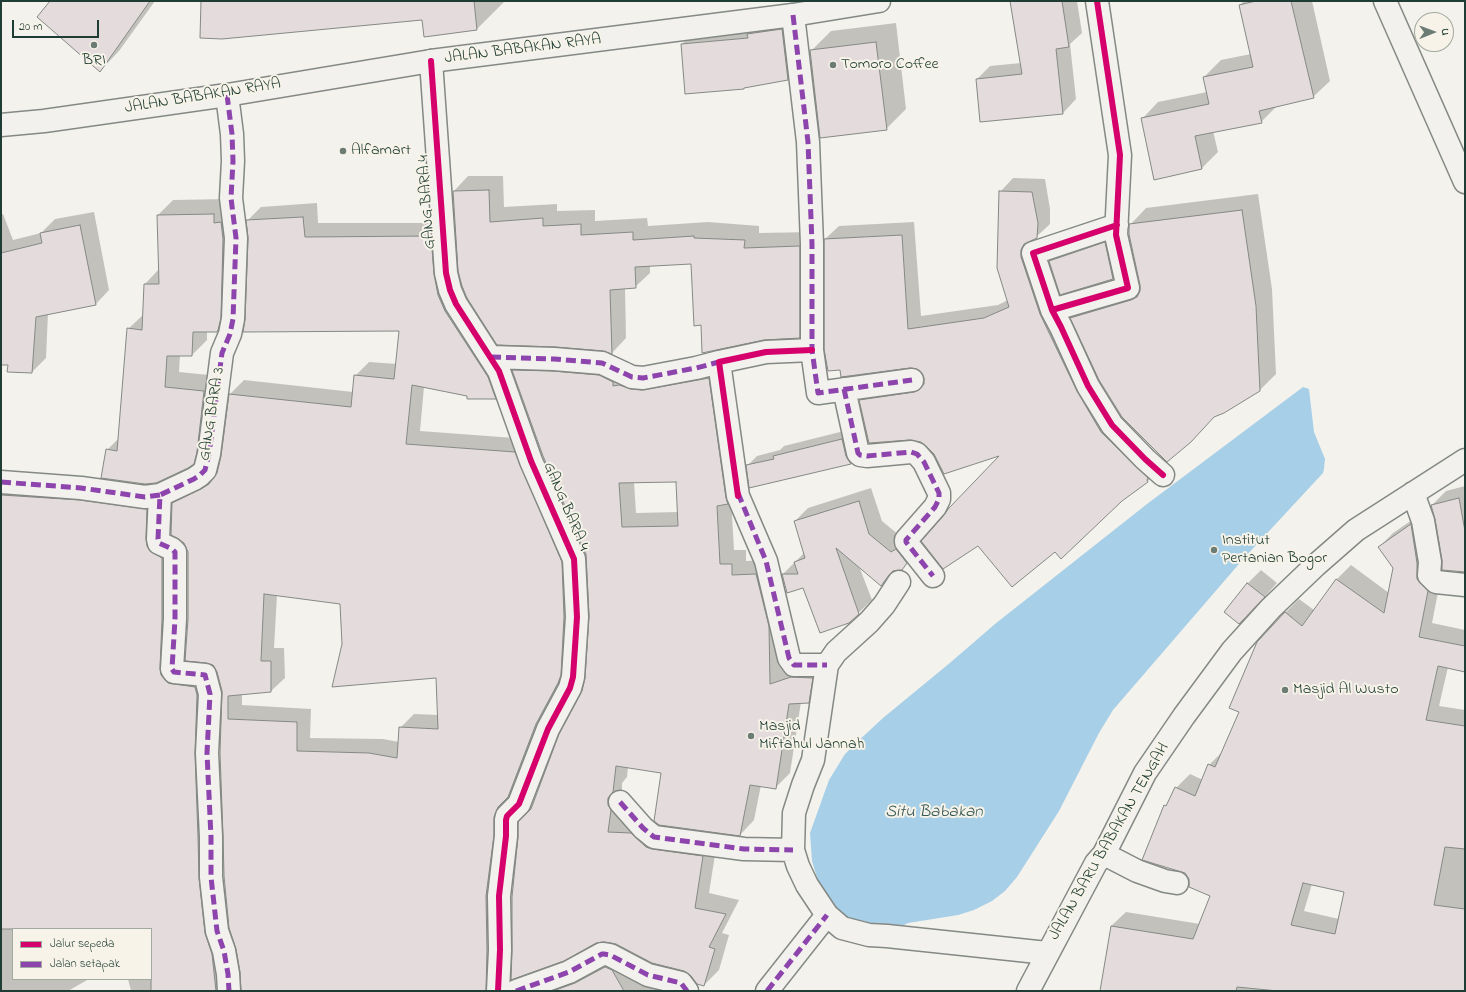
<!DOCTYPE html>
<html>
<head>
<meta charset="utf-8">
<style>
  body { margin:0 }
  #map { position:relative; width:1466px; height:992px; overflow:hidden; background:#f4f2ec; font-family:"Indie Flower",sans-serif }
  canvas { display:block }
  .frame { position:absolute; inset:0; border:2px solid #1f3d34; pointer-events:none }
  .legend { position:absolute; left:12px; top:928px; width:140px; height:52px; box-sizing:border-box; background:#f7f3e8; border:1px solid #a1aaa0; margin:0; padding:5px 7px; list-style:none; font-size:12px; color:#1f3d34 }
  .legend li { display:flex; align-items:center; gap:8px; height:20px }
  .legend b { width:20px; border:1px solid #a1aaa0 }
  .north { position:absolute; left:1414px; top:12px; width:40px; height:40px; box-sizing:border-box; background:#f7f3e8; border:1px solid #a1aaa0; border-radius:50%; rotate:89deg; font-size:11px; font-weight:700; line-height:16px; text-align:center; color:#1f3d34 }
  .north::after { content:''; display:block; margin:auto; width:14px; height:18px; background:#6a7c74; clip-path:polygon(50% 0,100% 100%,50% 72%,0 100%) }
  .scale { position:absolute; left:12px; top:20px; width:87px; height:18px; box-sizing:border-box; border:2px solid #1f3d34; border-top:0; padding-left:5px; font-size:12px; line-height:14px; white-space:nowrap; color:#1f3d34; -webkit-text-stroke:3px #f7f3e8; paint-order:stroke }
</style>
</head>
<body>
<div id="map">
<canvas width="1466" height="992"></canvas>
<div class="frame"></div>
<ul class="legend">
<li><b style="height:5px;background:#d6006c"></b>Jalur sepeda</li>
<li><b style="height:5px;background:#8e44ad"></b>Jalan setapak</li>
</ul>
<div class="north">U</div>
<div class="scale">20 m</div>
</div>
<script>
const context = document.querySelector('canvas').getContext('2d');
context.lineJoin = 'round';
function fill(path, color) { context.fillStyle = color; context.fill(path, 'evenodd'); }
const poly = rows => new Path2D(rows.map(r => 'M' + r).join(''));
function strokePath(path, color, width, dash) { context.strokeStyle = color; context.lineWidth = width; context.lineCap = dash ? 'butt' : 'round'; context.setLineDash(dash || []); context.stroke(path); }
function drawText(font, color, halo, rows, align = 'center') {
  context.font = font + ' "Indie Flower",sans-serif'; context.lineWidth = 4; context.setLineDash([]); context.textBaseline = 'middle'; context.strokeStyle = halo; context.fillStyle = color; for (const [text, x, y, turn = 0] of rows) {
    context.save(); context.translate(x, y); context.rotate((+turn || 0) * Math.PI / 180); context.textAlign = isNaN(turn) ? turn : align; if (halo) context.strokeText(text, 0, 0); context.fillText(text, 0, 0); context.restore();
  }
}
const water = poly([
  [1303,387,1309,389,1314,432,1325,459,1324,469,1323,473,1245,557,1113,710,1099,733,1059,811,1017,877,1005,891,992,901,974,910,958,915,908,923,896,929,854,922,835,913,822,894,812,861,810,833,829,780,845,754,856,743,883,718,951,662,995,624,1147,504]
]);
const shadow = poly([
  [51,1,155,1,119,51,100,71],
  [202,1,505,1,477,29,423,19],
  [1011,1,1077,1,1082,33,1070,44,1076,99,1063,113,977,79,990,66,1021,63],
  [1244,1,1312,1,1330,81,1313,97,1277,106,1261,122,1213,131,1218,152,1201,169,1142,119,1158,102,1207,92,1204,77,1221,60,1251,54,1240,5],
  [795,16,801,65,788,79,682,44,695,31],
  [896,23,906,109,886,129,811,51,831,31],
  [468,176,503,176,504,207,557,204,557,211,595,210,595,221,647,218,648,226,708,222,759,226,759,233,814,232,814,322,799,337,763,339,702,324,692,263,650,265,650,273,635,287,625,288,626,338,612,353,454,191],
  [1013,178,1045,179,1050,209,1050,224,1034,239,1034,243,1114,418,1161,468,1148,481,1121,500,1002,454,934,453,921,441,910,439,860,400,873,387,925,380,923,372,825,239,839,226,914,222,921,316,998,305,1008,300,1000,192],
  [1258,194,1272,289,1276,374,1260,390,1071,318,1088,302,1141,286,1130,225,1146,208],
  [229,199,232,316,217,331,207,331,207,340,192,355,180,355,179,372,219,376,208,447,193,463,107,450,119,438,128,329,144,314,145,284,159,269,158,215,173,200],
  [317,203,318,223,444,223,452,281,509,384,495,398,468,395,424,387,420,431,528,439,575,548,574,660,522,782,512,792,507,802,505,988,620,954,697,989,698,991,131,991,128,979,151,979,151,929,13,929,13,979,89,979,68,991,1,991,1,475,160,496,175,662,209,673,212,863,237,988,242,990,223,691,218,671,188,619,188,552,173,504,187,489,217,475,222,456,230,394,244,380,353,392,355,376,369,362,397,364,400,330,249,238,247,221,261,207],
  [277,595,341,603,343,644,437,677,439,715,414,714,400,728,399,742,383,739,310,738,311,709,242,705,242,694,271,691,285,678,284,648,274,648],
  [94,212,109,290,96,304,48,313,46,358,32,372,8,371,9,364,1,364,1,215,3,214,13,240,41,233,55,219],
  [1116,231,1124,267,1113,278,1050,261,1062,249],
  [527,356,627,372,723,364,734,550,746,550,746,561,771,560,784,670,806,663,823,687,808,702,801,702,790,773,775,788,761,785,754,820,740,835,662,772,628,767,627,777,622,783,622,790,625,795,661,832,717,842,709,893,739,900,722,933,729,935,719,970,704,985,532,809,583,692,586,678,590,616,587,554,513,370],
  [677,481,678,512,636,513,634,482],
  [852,429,860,453,850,463,750,486,747,466,757,456,780,450,784,446],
  [1465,486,1465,571,1443,560,1436,519,1432,505,1446,491],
  [871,488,882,521,905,540,914,556,901,569,895,570,881,585,859,566,872,600,849,622,803,587,783,574,804,553,795,521,808,508],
  [1425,511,1441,577,1432,623,1465,630,1465,671,1448,667,1439,706,1465,710,1465,991,1101,991,1111,926,1126,912,1200,924,1212,895,1190,879,1165,806,1170,801,1176,788,1190,774,1203,780,1209,765,1223,751,1285,613,1299,599,1314,610,1337,579,1351,565,1389,593,1394,567,1379,547,1393,533],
  [1312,884,1345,891,1339,919,1304,911],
  [1261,570,1277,583,1253,610,1226,612,1248,583]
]);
const building = poly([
  [50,1,150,1,100,72,37,17,50,1],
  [201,1,474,1,477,30,424,37,422,20,222,39,200,38,201,1],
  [1010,1,1062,1,1069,47,1056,49,1063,114,980,122,976,79,1022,74,1010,1],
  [1256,1,1291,1,1314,98,1259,111,1262,123,1195,136,1202,169,1154,180,1141,118,1209,104,1203,77,1253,67,1239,5,1256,1],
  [782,29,788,80,744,88,744,89,685,94,681,44,748,38,747,34,782,29],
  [876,42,887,130,820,138,810,50,876,42],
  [489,190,490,222,543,218,543,226,581,224,581,235,633,232,633,240,694,236,694,238,745,240,744,248,800,246,800,338,764,340,702,353,701,325,694,326,691,264,635,267,636,288,610,290,612,354,603,351,555,347,497,345,467,298,462,286,458,271,453,191,489,190],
  [999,191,1032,192,1038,223,1037,238,1024,244,1021,250,1021,257,1040,314,1077,391,1101,432,1148,478,1147,480,1148,482,1122,501,1061,559,1055,552,1012,587,978,546,943,569,921,541,944,515,949,508,999,456,944,474,934,454,926,446,921,442,910,440,869,443,859,400,914,392,919,390,924,384,924,378,922,373,917,369,910,368,841,377,840,370,828,371,824,349,824,239,902,235,908,329,984,318,1009,307,997,268,999,191],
  [1242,210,1256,306,1260,391,1224,413,1214,417,1191,442,1167,462,1122,417,1099,380,1070,318,1131,300,1137,297,1140,291,1140,285,1129,234,1129,224,1242,210],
  [214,214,214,223,221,222,223,239,221,318,218,330,217,332,193,332,192,356,167,356,165,387,204,391,197,452,194,464,188,468,156,483,145,484,101,478,106,449,117,451,127,328,142,330,144,284,159,284,157,215,214,214],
  [303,217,305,237,431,236,434,274,438,295,445,311,488,377,496,399,467,399,467,396,412,385,406,444,515,452,562,562,564,617,561,675,558,683,536,724,508,797,498,807,494,817,494,835,486,896,487,950,486,991,241,991,240,972,236,949,229,928,224,876,223,836,220,753,222,691,217,672,213,665,206,663,185,661,188,619,188,552,184,543,177,538,171,535,172,503,201,489,209,484,217,473,221,456,229,394,351,407,354,375,394,379,399,331,243,332,245,319,248,238,246,220,303,217],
  [264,594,340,604,342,644,332,687,436,678,438,729,399,727,397,758,369,753,297,751,297,722,228,719,228,696,271,692,271,661,261,661,264,594],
  [80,225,96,305,36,317,32,373,7,372,8,365,1,365,1,253,42,243,40,233,80,225],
  [1105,242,1113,279,1060,295,1049,261,1105,242],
  [512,370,553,371,599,375,613,382,613,386,619,385,631,389,642,390,709,378,726,498,728,504,717,506,720,564,732,564,732,575,756,574,769,626,770,684,791,677,813,678,809,703,789,704,776,789,750,785,740,836,659,825,654,821,661,773,616,766,613,792,608,798,608,805,611,810,608,832,631,833,646,847,652,849,703,856,695,908,726,914,709,947,715,949,704,986,697,984,691,976,684,971,652,963,616,944,604,942,596,943,564,961,511,980,512,950,512,897,518,837,518,822,531,809,559,734,582,691,585,678,589,616,586,554,543,456,512,370],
  [676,482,678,526,622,527,619,483,676,482],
  [842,439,846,456,851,464,749,488,746,465,774,459,773,456,842,439],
  [1,495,80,500,147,509,146,538,147,546,150,551,162,558,162,619,160,668,161,675,168,683,195,687,197,695,195,754,198,837,199,878,205,933,212,954,216,991,151,991,151,929,1,929,1,495],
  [1459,498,1465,531,1465,572,1442,570,1442,560,1435,519,1431,505,1459,498],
  [859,501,869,534,891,552,896,549,907,563,902,570,893,571,889,575,881,586,836,548,859,614,849,623,820,633,803,588,787,593,782,574,798,574,794,562,805,558,794,521,859,501],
  [1411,524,1417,563,1417,579,1428,591,1419,637,1465,646,1465,672,1438,666,1426,720,1465,726,1465,849,1445,847,1434,905,1465,909,1465,991,1278,991,1237,987,1236,991,1100,991,1111,926,1193,939,1210,896,1189,887,1189,879,1185,873,1142,860,1164,805,1166,806,1175,787,1195,796,1208,764,1215,767,1239,712,1229,708,1257,642,1285,612,1302,626,1336,579,1384,613,1393,568,1378,547,1411,524],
  [1303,883,1344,892,1335,934,1291,925,1303,883],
  [1247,583,1265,597,1239,624,1224,612,1247,583],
  [605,967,612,970,624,991,553,991,575,983,605,967]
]);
const minor = poly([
  [1385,1,1465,182],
  [793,15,808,142,812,244,812,350,818,393,912,380],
  [431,61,446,273,450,290,456,304,499,371,531,461,574,559,577,617,573,677,570,688,548,729,519,804,507,816,506,820,506,836,499,896,500,950,498,991],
  [227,95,232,134,233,161,231,198,236,238,233,319,230,334,222,353,209,454,205,470,200,475,194,479,160,495,158,539,159,543,172,549,175,552,175,619,172,669,174,672,205,675,210,694,207,753,211,837,211,877,217,931,224,951,228,974,229,991],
  [1117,225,1033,253,1052,310,1061,327,1088,386,1112,425,1145,459,1163,475],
  [1052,310,1128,288,1116,235,1120,155,1097,1],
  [812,350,766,352,719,362,738,496,766,561,789,658,794,665,827,665],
  [491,357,554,359,602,363,632,377,643,378,696,368,719,362],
  [844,389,858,453,860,455,867,456,911,452,917,454,924,462,939,493,939,499,935,507,906,540,906,542,933,576],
  [1,482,81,488,145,497,160,495],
  [1413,493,1423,521,1430,562,1429,575,1436,582,1465,585],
  [899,582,884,605,869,622,836,652,827,665,813,760,803,785,794,813,793,850,798,866,807,885,827,915,842,928,869,935,887,936,1047,953],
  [620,802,643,828,654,837,744,849,793,850],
  [1104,854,1137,871,1165,881,1177,883],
  [516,991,569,972,602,954,604,954,610,955,648,975,681,983,687,991],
  [767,991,827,915],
  [1028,991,1096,863,1104,854,1145,773,1184,716,1232,651,1271,608,1316,565,1356,530,1465,460]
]);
const tertiary = poly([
  [1,125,44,121,227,95,431,61,793,15,879,1]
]);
const quiet = poly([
  [793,15,808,142,812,244,812,350,818,393,912,380],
  [227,95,232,134,233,161,231,198,236,238,233,319,230,334,222,353,209,454,205,470,200,475,194,479,160,495,158,539,159,543,172,549,175,552,175,619,172,669,174,672,205,675,210,694,207,753,211,837,211,877,217,931,224,951,228,974,229,991],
  [491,357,554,359,602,363,632,377,643,378,696,368,719,362],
  [844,389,858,453,860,455,867,456,911,452,917,454,924,462,939,493,939,499,935,507,906,540,906,542,933,576],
  [1,482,81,488,145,497,160,495],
  [738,493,766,561,789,658,794,665,827,665],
  [620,802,643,828,654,837,744,849,793,850],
  [516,991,569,972,602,954,604,954,610,955,648,975,681,983,687,991],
  [767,991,827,915]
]);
const cycleway = poly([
  [431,61,446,273,450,290,456,304,499,371,531,461,574,559,577,617,573,677,570,688,548,729,519,804,507,816,506,820,506,836,499,896,500,950,498,991],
  [1117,225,1033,253,1052,310,1061,327,1088,386,1112,425,1145,459,1163,475],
  [1052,310,1128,288,1116,235,1120,155,1097,1],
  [738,496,719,362,766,352,812,350]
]);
const markers = [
  [94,45,4,"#6a7c74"],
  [833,65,4,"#6a7c74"],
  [343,151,4,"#6a7c74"],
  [1214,550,4,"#6a7c74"],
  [1285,690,4,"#6a7c74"],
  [751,736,4,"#6a7c74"]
];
const streetNames = [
  ["JALAN BABAKAN RAYA",523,50,-7],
  ["JALAN BABAKAN RAYA",203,97,-9],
  ["GANG BARA 4",428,202,-94],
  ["GANG BARA 3",213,414,-81],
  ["GANG BARA 4",565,507,67],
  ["JALAN BARU BABAKAN TENGAH",1110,842,-60]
];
const poiNames = [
  ["BRI",94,61,"center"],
  ["Tomoro Coffee",841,65],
  ["Alfamart",351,151],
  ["Institut",1222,541],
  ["Pertanian Bogor",1222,559],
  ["Masjid Al Wusto",1293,690],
  ["Masjid",759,727],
  ["Miftahul Jannah",759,745]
];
const waterNames = [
  ["Situ Babakan",934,813]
];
fill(water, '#a7cfe7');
fill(shadow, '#0003');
fill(building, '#e4dbdc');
strokePath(building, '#848985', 1);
strokePath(minor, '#848985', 25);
strokePath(tertiary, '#848985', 25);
strokePath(minor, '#f2f1ed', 22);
strokePath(tertiary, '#f2f1ed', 22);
strokePath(quiet, '#8e44ad', 5, [10, 5]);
strokePath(cycleway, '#d6006c', 6);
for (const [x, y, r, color] of markers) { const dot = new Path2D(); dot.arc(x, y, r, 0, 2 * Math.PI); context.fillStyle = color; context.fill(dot); strokePath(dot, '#f7f3e8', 1.5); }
drawText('16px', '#1f3d34', '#f7f3e8', streetNames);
drawText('16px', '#1f3d34', '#f7f3e8', poiNames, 'left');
drawText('italic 17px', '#345757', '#f7f3e8', waterNames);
</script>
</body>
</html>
